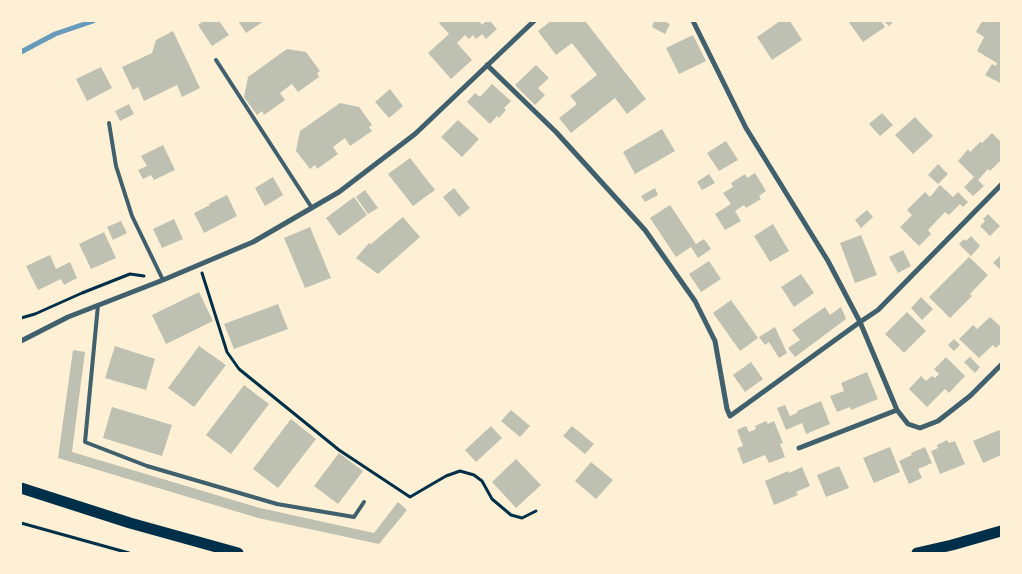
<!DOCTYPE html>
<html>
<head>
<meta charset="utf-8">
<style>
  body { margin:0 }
  #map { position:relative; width:1022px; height:574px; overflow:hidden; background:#fdf0d5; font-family:Poppins,sans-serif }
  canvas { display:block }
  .frame { position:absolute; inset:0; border:22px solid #fdf0d5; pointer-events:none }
</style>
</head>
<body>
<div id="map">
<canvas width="1022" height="574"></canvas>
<div class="frame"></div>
</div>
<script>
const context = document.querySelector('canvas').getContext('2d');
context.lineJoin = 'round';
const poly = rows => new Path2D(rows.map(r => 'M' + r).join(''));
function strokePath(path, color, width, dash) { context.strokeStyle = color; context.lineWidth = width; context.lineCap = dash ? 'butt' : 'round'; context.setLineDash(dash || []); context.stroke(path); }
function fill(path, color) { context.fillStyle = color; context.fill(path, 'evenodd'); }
const stream = poly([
  [21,52,55,34,93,21]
]);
const building = poly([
  [204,21,219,21,229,35,212,46,198,25],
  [238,21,264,21,246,33],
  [441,21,479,21,482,25,486,21,490,21,497,29,486,39,482,34,476,39,473,35,469,39,465,35,457,43,472,60,451,79,428,53,449,34,439,23],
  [551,21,585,21,646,99,627,114,615,98,571,133,559,118,577,104,570,96,597,75,572,43,556,55,538,31],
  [654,21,664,21,670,24,665,34,652,27],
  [780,21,790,21,802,40,772,60,757,37],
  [848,21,881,21,885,27,863,42],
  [884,21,894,21,889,26],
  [982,21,1001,21,1000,83,985,75,992,64,996,66,997,63,977,51,984,37,976,32],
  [173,31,200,88,182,97,177,85,144,101,138,87,133,90,122,67,152,53,156,40],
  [693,35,706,61,679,74,666,48],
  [287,49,306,52,320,71,317,73,319,77,298,92,292,84,280,93,285,100,264,115,262,111,257,115,244,97,248,77],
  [536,65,549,78,538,88,545,95,535,105,515,85],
  [101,67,112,88,87,101,76,79],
  [492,84,511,101,504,108,506,110,499,118,497,116,490,124,467,102,475,93,480,97],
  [390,89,403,106,389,118,375,102],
  [340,103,359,107,372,125,369,127,372,131,350,146,345,138,333,147,338,154,317,169,315,165,310,169,296,151,300,131],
  [129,104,134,114,120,121,115,111],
  [882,113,893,125,880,136,869,124],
  [915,117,933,136,913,154,895,135],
  [458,120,479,139,462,157,441,137],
  [662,129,675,151,635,174,623,152],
  [992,133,1001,142,1001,162,1000,161,990,171,988,169,978,180,984,186,973,196,964,187,974,177,958,161,968,149,970,152,980,142,982,143],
  [726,141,738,160,719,171,707,153],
  [163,145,175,170,154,180,151,175,143,179,138,170,147,166,141,156],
  [410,158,435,190,413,206,388,174],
  [938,164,948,174,938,184,928,175],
  [755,173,766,191,759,196,761,199,746,208,744,205,735,211,741,221,725,230,715,214,731,204,723,193,733,187,731,183,745,174,747,178],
  [709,174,715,183,702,190,697,182],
  [273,177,283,195,265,206,255,188],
  [940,185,953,197,958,192,968,202,963,207,960,204,949,215,945,212,928,230,931,234,919,246,900,227,912,215,907,210,925,192,930,197],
  [454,188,470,208,459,217,443,197],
  [655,188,658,195,645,202,641,196],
  [365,190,378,208,368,214,356,197],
  [227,195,237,216,204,233,194,213,210,205,209,204],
  [354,197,367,215,339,236,326,218],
  [670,205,696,244,704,239,711,249,698,258,691,247,676,257,650,218],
  [867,210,873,217,861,228,855,220],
  [988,214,1000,226,990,236,980,226,985,221,983,219],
  [403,217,420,237,378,274,356,258,369,243,371,244],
  [174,219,183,239,162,248,153,229],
  [121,221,127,233,113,240,107,227],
  [773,224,789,251,770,262,754,236],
  [310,227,331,278,305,288,284,238],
  [104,232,116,258,91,269,79,244],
  [861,235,877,275,855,283,840,243],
  [971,236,980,246,971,256,959,244,964,239,966,241],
  [903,250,911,266,898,273,889,257],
  [50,255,56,269,70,262,77,278,64,285,61,279,38,290,26,266],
  [1001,255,1001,270,993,263],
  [969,257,988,275,970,294,972,296,950,318,929,297],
  [709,261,721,279,701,292,689,274],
  [801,274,814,293,794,307,781,287],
  [199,292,213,321,166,344,152,315],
  [921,297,933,309,922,320,911,308],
  [731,300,758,338,740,351,713,313],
  [278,304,288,329,234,349,224,324],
  [825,307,830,315,841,307,846,319,795,357,788,348,800,340,792,330],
  [907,312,926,331,904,353,885,334],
  [990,317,1001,327,1001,343,996,348,993,345,979,358,959,339,973,325,977,329],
  [775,327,787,353,779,358,769,342,765,345,759,337],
  [954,339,960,345,954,351,948,345],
  [115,346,155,359,146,390,105,378],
  [199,346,226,365,194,407,168,388],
  [73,350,85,352,72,452,260,508,374,533,398,502,407,510,379,544,258,518,58,458],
  [946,357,965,376,949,393,945,389,927,407,909,389,921,376,926,381,932,376,935,378,939,374,934,369],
  [970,357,980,367,975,373,964,362],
  [751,362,763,379,745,392,733,375],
  [867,372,878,399,851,410,850,407,837,412,830,396,844,391,841,383],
  [244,385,269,404,231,454,206,435],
  [821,401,830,424,806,434,802,423,786,430,777,408,785,405,790,416,797,413,797,411],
  [112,407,172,425,162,456,103,438],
  [511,410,530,426,520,437,501,421],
  [291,419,316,439,278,488,253,469],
  [766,421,768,424,774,421,783,443,780,444,785,457,769,463,765,455,743,464,737,448,743,446,737,430,746,426,749,432,756,429,755,426],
  [491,426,502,438,476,462,465,450],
  [572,426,594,444,585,454,563,436],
  [999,430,1001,433,1001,455,983,463,973,441],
  [947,440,949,443,955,441,965,464,940,474,931,451,938,448,937,445],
  [890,447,900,472,874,483,863,458],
  [925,447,932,463,918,469,922,478,909,484,899,461,912,455,911,453],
  [339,453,363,471,338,504,314,486],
  [516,459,541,485,516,508,492,482],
  [591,462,613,480,596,499,575,481],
  [839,466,849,488,826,497,817,475],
  [802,467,810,486,796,492,798,495,774,505,765,481,788,471,789,473]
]);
const path = poly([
  [202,273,227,352,239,369,339,450,410,497,446,476,460,471,474,475,482,481,492,499,511,515,522,518,536,511],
  [21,318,35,314,82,293,130,274,144,276],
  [21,523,129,553]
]);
const service = poly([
  [216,60,312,208],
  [109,123,116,166,132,216,163,280],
  [98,305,85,442,147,466,277,504,354,517,364,502]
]);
const minor = poly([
  [487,65,556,132,645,230,695,301,715,341,727,409,730,416,860,322,828,261,746,128,693,21],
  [1001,185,878,310,860,322,897,410,908,424,920,428,938,421,970,396,1001,365],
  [21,341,68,317,163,280,253,242,339,192,415,134,534,21],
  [799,448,897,410]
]);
const primary = poly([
  [21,488,130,523,238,553],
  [917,553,952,545,1001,531]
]);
strokePath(stream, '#669bbc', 5);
fill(building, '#bec0b2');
strokePath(path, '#003049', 3);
strokePath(service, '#3f606c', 4);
strokePath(minor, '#3f606c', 5);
strokePath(primary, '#003049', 11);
</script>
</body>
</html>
